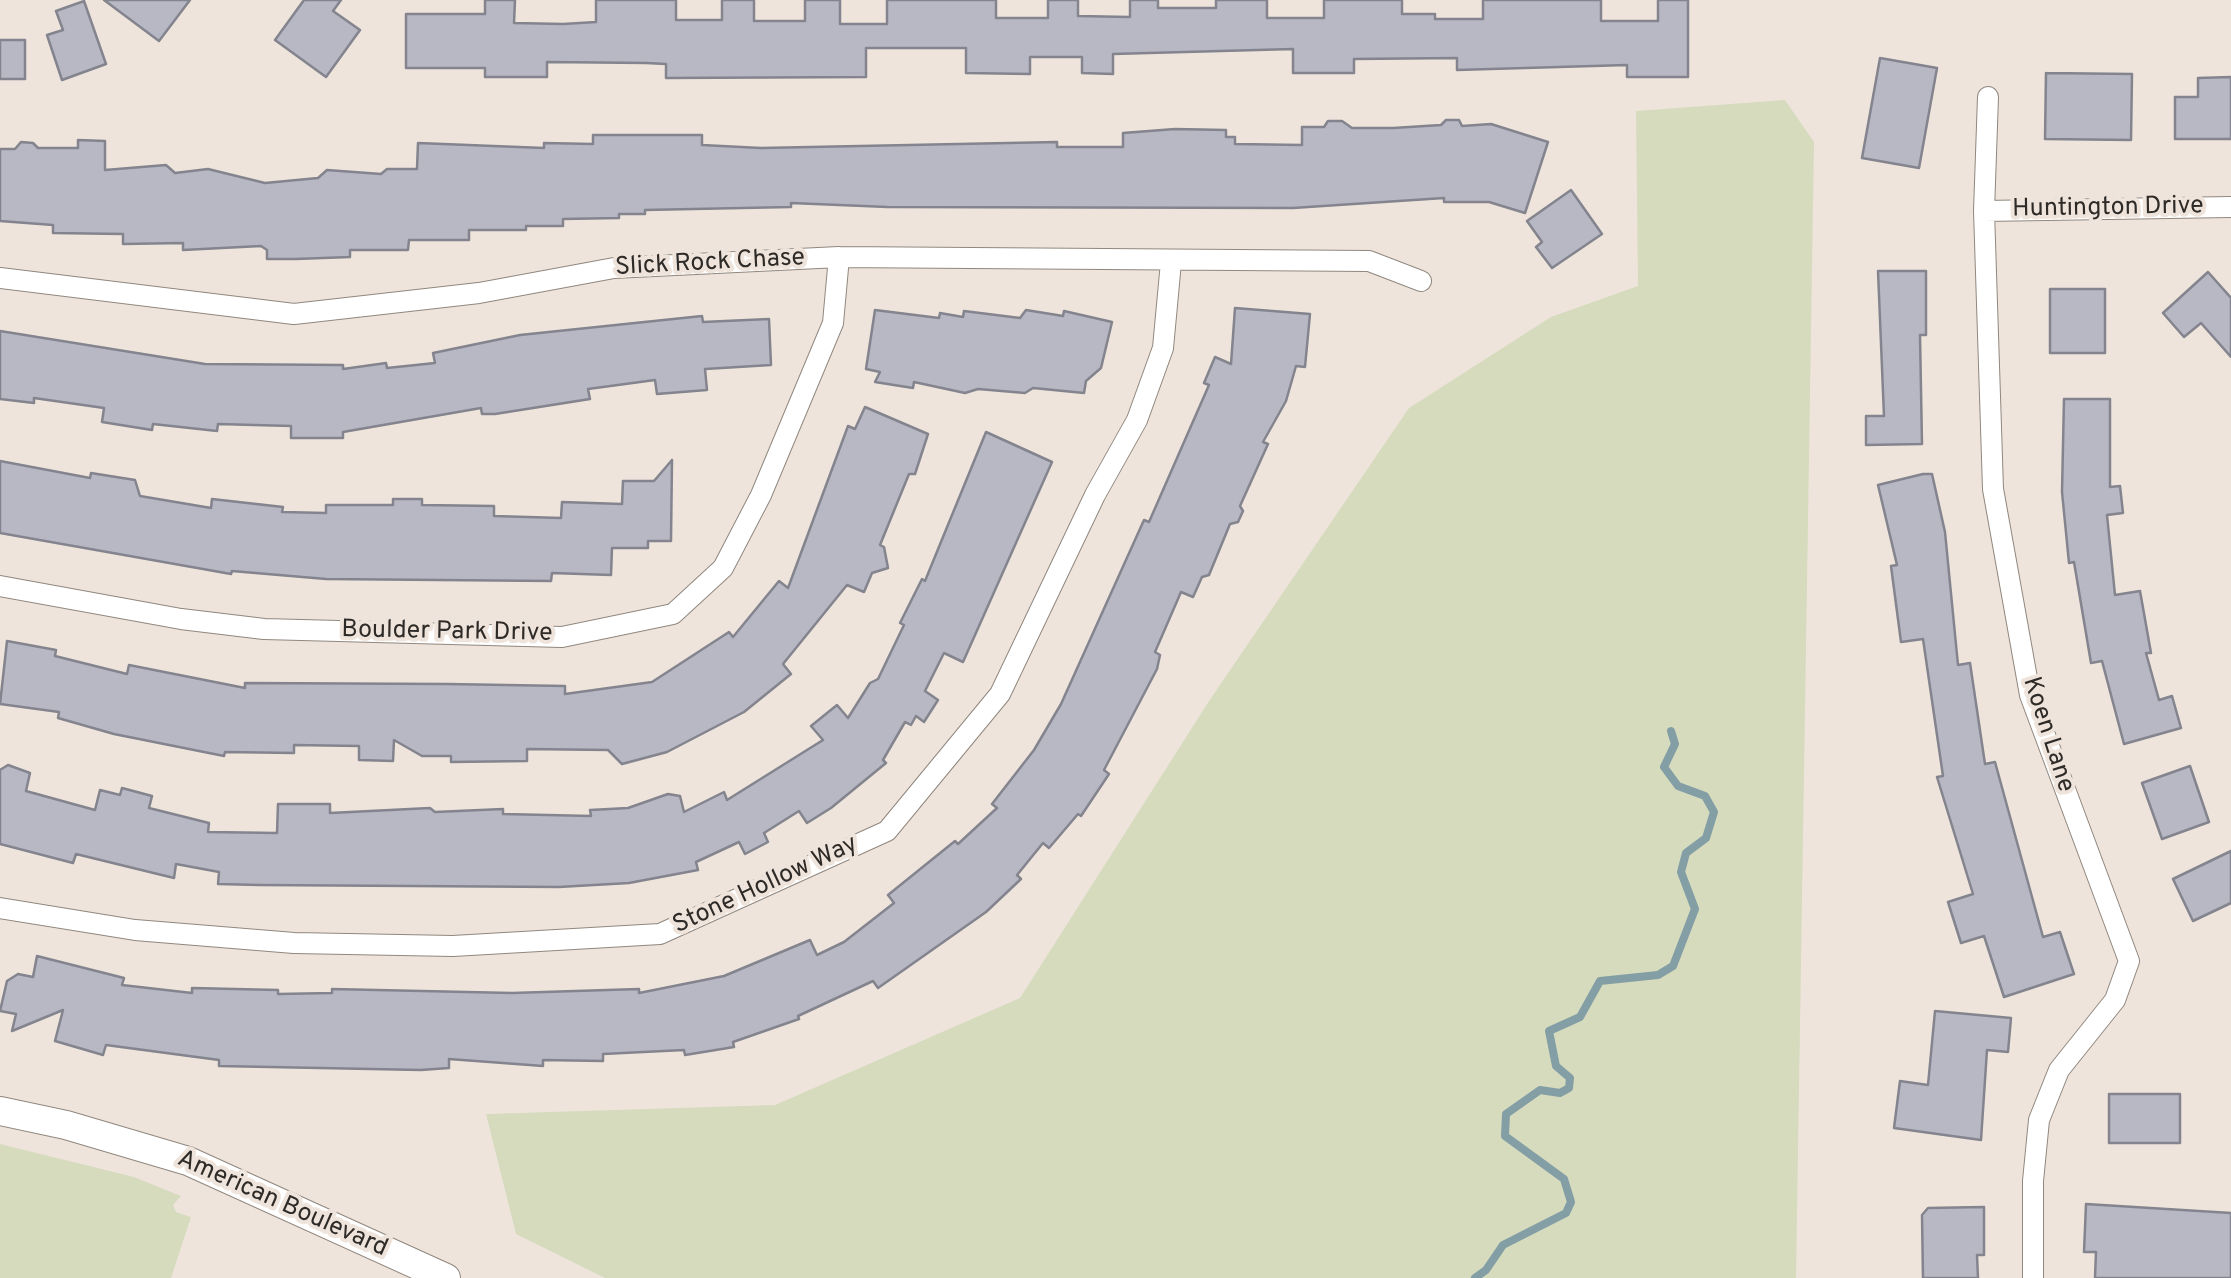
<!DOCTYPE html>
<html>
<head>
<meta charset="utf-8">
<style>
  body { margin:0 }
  canvas { display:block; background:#eee4db }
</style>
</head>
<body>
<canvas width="2231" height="1278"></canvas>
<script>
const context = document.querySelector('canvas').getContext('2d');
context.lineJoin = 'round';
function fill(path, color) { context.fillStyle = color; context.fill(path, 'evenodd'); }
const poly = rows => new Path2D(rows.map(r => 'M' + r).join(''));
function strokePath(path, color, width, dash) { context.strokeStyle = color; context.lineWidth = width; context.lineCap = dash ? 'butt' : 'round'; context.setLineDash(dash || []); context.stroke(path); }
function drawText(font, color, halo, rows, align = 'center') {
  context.font = font + ' Overpass,sans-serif'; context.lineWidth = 8; context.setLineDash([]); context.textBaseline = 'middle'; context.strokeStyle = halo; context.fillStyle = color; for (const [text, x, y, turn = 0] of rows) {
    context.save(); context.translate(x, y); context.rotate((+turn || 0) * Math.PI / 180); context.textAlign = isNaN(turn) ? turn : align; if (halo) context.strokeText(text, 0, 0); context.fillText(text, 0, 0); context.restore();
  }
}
const green = poly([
  [1785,100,1814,142,1796,1278,605,1278,516,1234,486,1114,775,1105,1020,998,1209,701,1409,408,1551,317,1638,286,1636,111],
  [0,1144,134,1177,181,1196,173,1205,176,1212,191,1217,171,1278,0,1278]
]);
const stream = poly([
  [1475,1278,1486,1270,1503,1245,1566,1213,1571,1202,1564,1179,1505,1136,1506,1114,1540,1090,1560,1093,1569,1088,1570,1078,1556,1066,1549,1031,1580,1017,1600,981,1658,975,1673,966,1695,909,1681,872,1686,853,1706,838,1714,812,1705,796,1678,786,1664,767,1675,744,1671,731]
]);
const building = poly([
  [104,0,190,0,159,41,104,0],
  [304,0,341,0,333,11,360,30,326,77,275,40,304,0],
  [485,0,515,0,514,23,563,24,596,22,596,0,676,0,676,20,722,20,722,0,754,0,754,21,805,21,805,0,840,0,840,24,887,24,887,0,996,0,996,18,1048,18,1048,0,1078,0,1078,16,1130,17,1130,0,1158,0,1158,8,1216,8,1216,0,1267,0,1267,18,1324,18,1324,0,1402,0,1402,14,1435,14,1435,19,1483,19,1483,0,1601,0,1601,21,1658,21,1658,0,1688,0,1688,77,1627,77,1627,65,1457,70,1457,58,1354,59,1354,73,1293,73,1293,49,1113,54,1113,74,1082,73,1082,57,1030,57,1030,74,966,73,966,48,866,48,866,77,666,78,666,64,646,63,547,62,547,77,485,77,485,68,406,68,406,14,485,14,485,0],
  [84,1,106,64,62,80,47,35,63,30,56,11,84,1],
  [0,40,25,40,25,79,0,79,0,40],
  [1880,58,1937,68,1919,168,1862,158,1880,58],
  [2046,73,2132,74,2131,140,2045,139,2046,73],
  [2231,77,2231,139,2175,139,2175,97,2198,97,2198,78,2231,77],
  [1446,120,1459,120,1462,126,1491,124,1548,142,1525,213,1489,202,1444,202,1444,198,1293,208,887,207,791,203,791,207,645,210,645,214,619,214,619,218,563,219,563,226,526,226,526,230,469,230,469,240,409,240,408,250,350,250,350,257,296,259,267,259,267,250,261,246,183,250,183,243,123,244,123,234,53,233,53,225,0,221,0,149,15,149,21,142,33,143,38,148,78,148,78,140,105,141,105,170,166,165,175,173,208,169,265,183,318,178,327,170,381,174,387,169,417,169,418,143,544,148,544,143,593,144,593,135,702,135,702,145,761,148,1057,142,1057,147,1123,147,1123,133,1175,129,1226,130,1226,137,1235,137,1235,144,1302,145,1302,127,1324,127,1328,121,1342,121,1352,128,1393,128,1441,125,1446,120],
  [1571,190,1602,234,1552,268,1536,247,1542,242,1527,221,1571,190],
  [1878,271,1926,271,1926,335,1920,335,1922,444,1866,445,1866,416,1884,416,1878,271],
  [2208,272,2231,298,2231,357,2201,323,2184,337,2163,313,2208,272],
  [2050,289,2105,289,2105,353,2050,353,2050,289],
  [1235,308,1310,314,1305,367,1296,366,1286,401,1263,442,1268,444,1240,506,1243,511,1238,522,1230,524,1209,575,1202,577,1193,597,1181,592,1155,652,1160,655,1157,669,1104,770,1109,774,1081,816,1078,814,1049,848,1043,843,1017,875,1021,879,986,912,878,988,873,981,798,1016,799,1019,733,1042,734,1047,685,1055,684,1050,603,1054,603,1061,543,1060,543,1066,449,1059,449,1068,421,1070,219,1066,219,1060,106,1045,103,1055,55,1041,63,1010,12,1031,16,1014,0,1011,7,981,18,974,33,977,37,956,124,978,122,985,192,993,192,988,278,990,278,994,332,993,332,989,512,993,639,989,639,993,724,976,810,940,817,955,844,942,894,903,888,895,955,841,958,844,997,808,992,804,1034,750,1061,704,1144,520,1149,522,1209,385,1204,383,1215,357,1231,364,1235,308],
  [875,310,939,318,940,313,963,317,964,311,1020,318,1026,310,1063,316,1064,311,1112,322,1101,368,1086,381,1084,393,1033,388,1025,393,978,389,965,393,914,382,913,388,875,382,880,372,866,369,875,310],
  [702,316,703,322,769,319,771,365,705,369,707,390,657,394,655,380,588,389,590,399,495,414,482,414,481,408,343,432,343,438,291,438,291,426,218,424,217,431,153,424,152,430,102,422,104,408,34,398,34,403,0,399,0,331,205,364,343,365,343,369,386,363,387,368,435,363,433,353,520,335,702,316],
  [2064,399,2110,399,2110,487,2120,486,2123,513,2107,515,2115,595,2140,591,2151,653,2146,653,2159,700,2172,696,2181,728,2124,744,2102,661,2091,663,2074,562,2069,563,2062,492,2064,399],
  [865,407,928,434,915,474,909,474,880,545,884,547,888,568,872,573,864,592,847,585,783,664,791,674,744,712,667,752,622,764,608,750,527,749,527,761,451,762,451,756,422,756,394,740,393,761,359,760,359,746,294,745,294,753,225,752,224,756,114,734,58,718,59,712,0,704,7,641,56,650,55,656,127,674,129,665,245,688,245,683,447,684,565,686,565,694,652,682,729,632,733,637,779,581,788,588,848,426,855,429,865,407],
  [986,432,1052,462,963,662,944,653,925,691,938,700,924,722,916,716,911,725,905,722,883,760,886,763,831,808,807,823,799,811,764,833,768,842,745,854,739,842,696,862,698,870,629,883,559,887,259,885,218,884,219,872,176,864,174,878,76,854,73,863,0,844,0,770,8,765,30,773,26,791,95,810,100,790,120,795,122,788,152,796,149,808,209,823,208,832,277,833,278,804,330,804,330,813,430,808,435,812,503,809,503,814,591,816,590,810,628,808,668,794,680,796,684,812,724,792,727,800,823,740,811,726,837,705,848,718,870,683,878,679,904,625,900,623,922,579,925,581,986,432],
  [672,460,671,541,648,541,648,548,612,548,611,575,552,573,551,581,326,579,232,571,231,574,0,533,0,461,90,478,91,473,135,480,140,496,211,508,212,499,283,507,282,512,326,513,326,505,393,505,393,499,422,499,422,505,494,506,494,516,561,518,562,502,622,504,623,481,654,481,672,460],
  [1923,474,1932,474,1945,532,1958,665,1970,663,1985,764,1995,762,2043,937,2060,932,2074,974,2004,997,1984,936,1961,943,1948,902,1973,894,1937,777,1943,776,1923,639,1901,642,1891,566,1897,565,1878,485,1923,474],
  [2190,766,2209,822,2162,839,2142,783,2190,766],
  [2231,851,2231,903,2193,921,2173,879,2231,851],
  [1935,1011,2011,1018,2008,1052,1987,1050,1981,1140,1894,1128,1900,1081,1928,1085,1935,1011],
  [2109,1094,2180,1094,2180,1143,2109,1143,2109,1094],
  [2086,1204,2231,1213,2231,1278,2095,1278,2096,1252,2084,1252,2086,1204],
  [1984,1207,1984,1255,1977,1255,1978,1278,1923,1278,1922,1215,1928,1208,1984,1207]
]);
const street = poly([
  [1988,97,1984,211,1993,489,2030,695,2129,961,2115,1000,2059,1070,2039,1120,2033,1181,2033,1278],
  [1984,211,2231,207],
  [0,278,294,314,479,293,614,268,839,257,1369,261,1421,281],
  [0,586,181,619,264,629,562,637,673,614,723,568,761,495,833,323,839,257],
  [0,908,135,930,294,943,453,946,660,934,887,831,1000,694,1095,495,1137,420,1163,348,1171,262]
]);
const secondary = poly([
  [0,1111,66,1125,188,1161,446,1278]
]);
const streetNames = [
  ["Huntington Drive",2108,209,-1],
  ["Slick Rock Chase",710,264,-3],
  ["Boulder Park Drive",447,633,1],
  ["Koen Lane",2047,735,72],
  ["Stone Hollow Way",766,886,-25],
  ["American Boulevard",282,1205,24]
];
fill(green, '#d6dbbe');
strokePath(stream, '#839ea4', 8);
fill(building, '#b7b8c3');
strokePath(building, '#83848e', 2.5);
strokePath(street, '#90877f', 22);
strokePath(secondary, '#90877f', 30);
strokePath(street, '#fff', 20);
strokePath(secondary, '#fff', 28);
drawText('25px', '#2e2a27', '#eee4db', streetNames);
</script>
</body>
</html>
